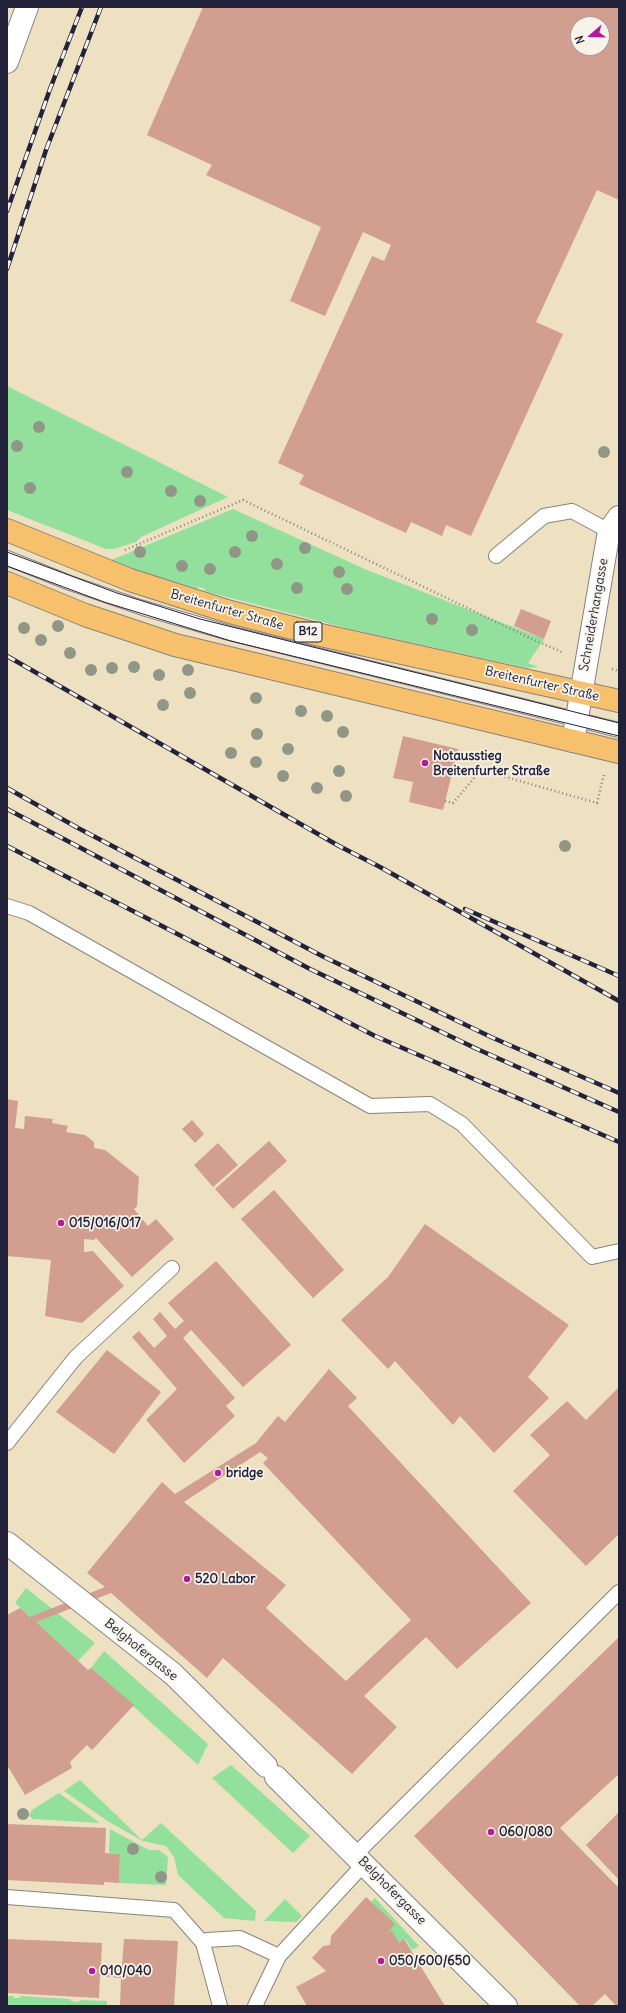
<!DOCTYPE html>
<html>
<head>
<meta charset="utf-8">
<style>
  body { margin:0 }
  #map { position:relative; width:626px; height:2013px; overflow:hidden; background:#ede1c1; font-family:Delius,sans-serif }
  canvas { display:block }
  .frame { position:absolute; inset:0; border:8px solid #22223b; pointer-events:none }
  .north { position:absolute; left:570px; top:16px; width:40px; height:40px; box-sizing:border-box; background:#f7f3e8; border:1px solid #a29fa3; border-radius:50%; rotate:250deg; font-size:11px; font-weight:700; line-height:16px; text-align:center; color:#22223b }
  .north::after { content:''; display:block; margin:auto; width:14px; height:18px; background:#b5179e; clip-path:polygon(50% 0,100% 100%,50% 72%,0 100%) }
</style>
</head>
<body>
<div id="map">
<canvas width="626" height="2013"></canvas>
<div class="frame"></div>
<div class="north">N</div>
</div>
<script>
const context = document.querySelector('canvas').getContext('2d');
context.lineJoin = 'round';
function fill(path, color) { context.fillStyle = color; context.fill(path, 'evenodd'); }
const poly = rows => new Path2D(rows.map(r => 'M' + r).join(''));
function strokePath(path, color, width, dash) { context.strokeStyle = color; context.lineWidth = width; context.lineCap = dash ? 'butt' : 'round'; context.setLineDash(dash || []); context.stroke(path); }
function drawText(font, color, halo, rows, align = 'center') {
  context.font = font + ' Delius,sans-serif'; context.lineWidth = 3.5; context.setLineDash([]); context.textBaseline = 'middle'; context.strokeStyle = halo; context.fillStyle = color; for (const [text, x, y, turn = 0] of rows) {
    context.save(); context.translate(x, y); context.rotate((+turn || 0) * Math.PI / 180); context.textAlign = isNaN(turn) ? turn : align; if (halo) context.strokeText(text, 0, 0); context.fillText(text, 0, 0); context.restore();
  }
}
const green = poly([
  [7,386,149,457,228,497,141,537,136,542,114,549,106,549,7,510],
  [233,509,367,570,544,639,528,663,538,667,527,668,354,630,204,591,205,589,199,587,198,589,109,561],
  [26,1588,95,1643,78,1661,15,1603],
  [104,1651,208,1744,198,1765,91,1668],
  [231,1765,310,1836,293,1853,212,1778],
  [80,1780,142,1840,161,1823,256,1911,255,1921,224,1918,178,1875,174,1857,166,1846,143,1841,109,1822,64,1791],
  [59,1793,100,1823,33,1819,29,1816,32,1810],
  [110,1829,149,1850,159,1850,168,1857,166,1885,119,1883,120,1854,109,1853],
  [375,1898,419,1946,412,1950,405,1939,399,1943,387,1934,394,1924,371,1902],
  [285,1899,302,1916,296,1922,264,1921],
  [7,1996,13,1996,14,1998,20,1998,20,1996,70,1999,71,2001,79,2002,79,2000,107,2001,107,2006,7,2006]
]);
const building = poly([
  [203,7,619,7,619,200,597,190,536,322,563,334,471,536,446,525,442,536,411,522,406,533,299,484,304,475,278,463,372,256,384,261,391,245,363,232,325,316,290,301,321,227,206,175,212,165,147,135],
  [578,24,602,24,602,48,578,48],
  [521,609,551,621,544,639,514,626],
  [403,736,458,749,443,810,409,802,413,782,393,778],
  [7,1099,18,1101,15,1128,24,1129,25,1116,53,1119,52,1123,68,1126,66,1132,85,1135,94,1142,94,1148,105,1150,139,1177,137,1206,134,1209,148,1226,156,1219,174,1239,132,1277,96,1238,94,1240,84,1239,84,1252,93,1251,124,1286,82,1323,45,1316,51,1260,7,1256],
  [192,1120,204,1134,195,1143,182,1129],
  [269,1141,287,1161,233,1209,215,1189],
  [218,1143,238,1165,213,1187,194,1165],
  [274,1190,344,1270,313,1298,241,1219],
  [425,1224,569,1325,528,1377,549,1398,494,1453,460,1416,453,1425,395,1361,388,1369,341,1320,388,1277],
  [216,1261,291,1345,243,1387,191,1330,183,1338,235,1398,226,1406,235,1416,184,1463,146,1420,177,1389,132,1337,139,1331,154,1348,167,1336,153,1319,160,1312,175,1329,184,1321,168,1303],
  [107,1350,161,1392,114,1454,56,1412],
  [329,1369,357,1398,348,1406,531,1603,457,1669,426,1637,364,1696,397,1727,352,1774,223,1658,207,1678,111,1593,36,1622,88,1670,91,1668,134,1705,92,1750,87,1745,70,1762,72,1768,25,1795,7,1765,7,1615,20,1608,30,1617,105,1587,87,1573,162,1482,175,1494,256,1443,278,1416,285,1422],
  [260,1452,268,1458,263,1463,411,1620,346,1681,266,1608,286,1585,184,1502],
  [619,1387,619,1534,586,1566,513,1491,550,1455,530,1435,567,1401,586,1420],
  [619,1637,619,1774,560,1828,619,1888,619,2005,616,2006,605,1994,592,2006,580,2006,414,1836],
  [619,1812,619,1880,586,1845],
  [7,1824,106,1828,105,1853,120,1854,119,1883,104,1882,104,1885,7,1880],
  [366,1897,395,1924,387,1934,392,1931,399,1943,404,1939,445,2006,307,2006,296,1987,326,1971,312,1958,323,1946,330,1945,331,1936],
  [7,1939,102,1943,101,1964,122,1965,124,1939,178,1941,174,2006,120,2006,121,1978,100,1976,99,1998,7,1993]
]);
const path = poly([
  [125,550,243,500,534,640,562,652],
  [612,669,619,671],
  [445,801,453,803,481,770,597,803,604,774]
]);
const lane = poly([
  [496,556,544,516,572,511,609,531],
  [7,558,70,583,143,608,229,633,619,730],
  [7,906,29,913,370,1106,430,1104,462,1124,592,1257,619,1251],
  [7,1443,76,1357,172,1268],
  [355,1855,619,1592],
  [7,1897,174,1910,203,1943],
  [220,2006,203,1943,207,1940,240,1938,279,1956],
  [255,2006,279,1956,364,1864]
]);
const street = poly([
  [7,62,27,7],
  [573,741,609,531,619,517],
  [7,1543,173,1674,266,1766],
  [276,1777,506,2006]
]);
const primary = poly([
  [7,530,130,580,230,612,316,634,619,701],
  [7,583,85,615,175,645,619,752]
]);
const tram = poly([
  [7,552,117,593,200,619,619,723],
  [7,566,104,602,231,641,619,736]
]);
const rail = poly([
  [7,211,50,89,82,7],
  [7,269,46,150,101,7],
  [7,656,339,846,380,867,619,1001],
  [7,788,78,828,322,956,491,1037,619,1093],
  [7,809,310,969,477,1049,619,1112],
  [7,846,375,1036,619,1142],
  [465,909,619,976]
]);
const trees = [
  [39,427],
  [17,446],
  [604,452],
  [127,472],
  [30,488],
  [171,491],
  [200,501],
  [252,536],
  [305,548],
  [140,552],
  [235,552],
  [277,564],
  [182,566],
  [210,569],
  [339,572],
  [297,588],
  [347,589],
  [432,619],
  [58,626],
  [24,628],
  [472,630],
  [41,640],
  [70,653],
  [134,667],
  [112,668],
  [91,670],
  [188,670],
  [159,675],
  [190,693],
  [256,698],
  [163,705],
  [301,711],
  [327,716],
  [343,732],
  [257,734],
  [288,749],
  [231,753],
  [256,762],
  [339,771],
  [283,776],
  [317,788],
  [346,796],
  [565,846],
  [23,1814],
  [133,1849],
  [161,1877]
];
const markers = [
  [425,763,4,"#b5179e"],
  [61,1223,4,"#b5179e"],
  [218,1473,4,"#b5179e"],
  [187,1579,4,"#b5179e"],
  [491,1832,4,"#b5179e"],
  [381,1961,4,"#b5179e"],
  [92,1971,4,"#b5179e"]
];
const shields = [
  [308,632,28]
];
const shieldNames = [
  ["B12",308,632]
];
const streetNames = [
  ["Breitenfurter Straße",227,610,16],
  ["Schneiderhangasse",594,615,-80],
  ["Breitenfurter Straße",542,684,13],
  ["Belghofergasse",141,1650,39],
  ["Belghofergasse",392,1891,45]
];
const poiNames = [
  ["Notausstieg",433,756],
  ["Breitenfurter Straße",433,771],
  ["015/016/017",69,1223],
  ["bridge",226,1473],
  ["520 Labor",195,1579],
  ["060/080",499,1832],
  ["050/600/650",389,1961],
  ["010/040",100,1971]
];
fill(green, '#93e09c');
fill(building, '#d19e90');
strokePath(lane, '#88827e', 16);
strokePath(street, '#88827e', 24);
strokePath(primary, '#88827e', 24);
strokePath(path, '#88827e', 2.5, [1, 3]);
strokePath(lane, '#fff', 14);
strokePath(street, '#fff', 22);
strokePath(primary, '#f7c06c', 22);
strokePath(tram, '#22223b', 1);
strokePath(rail, '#22223b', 4.5);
strokePath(rail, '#f7f3e8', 3, [9]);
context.fillStyle = '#909787';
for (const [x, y] of trees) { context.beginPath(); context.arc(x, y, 6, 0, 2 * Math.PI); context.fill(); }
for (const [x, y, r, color] of markers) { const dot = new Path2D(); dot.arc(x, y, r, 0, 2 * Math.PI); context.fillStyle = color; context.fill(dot); strokePath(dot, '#f7f3e8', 1.5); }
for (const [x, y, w] of shields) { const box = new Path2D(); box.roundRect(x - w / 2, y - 10, w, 20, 3); context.fillStyle = '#f7f3e8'; context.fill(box); strokePath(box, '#22223b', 1); }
drawText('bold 12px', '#22223b', null, shieldNames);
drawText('13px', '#22223b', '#f7f3e8', streetNames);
drawText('bold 13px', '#22223b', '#f7f3e8', poiNames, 'left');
</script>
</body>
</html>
